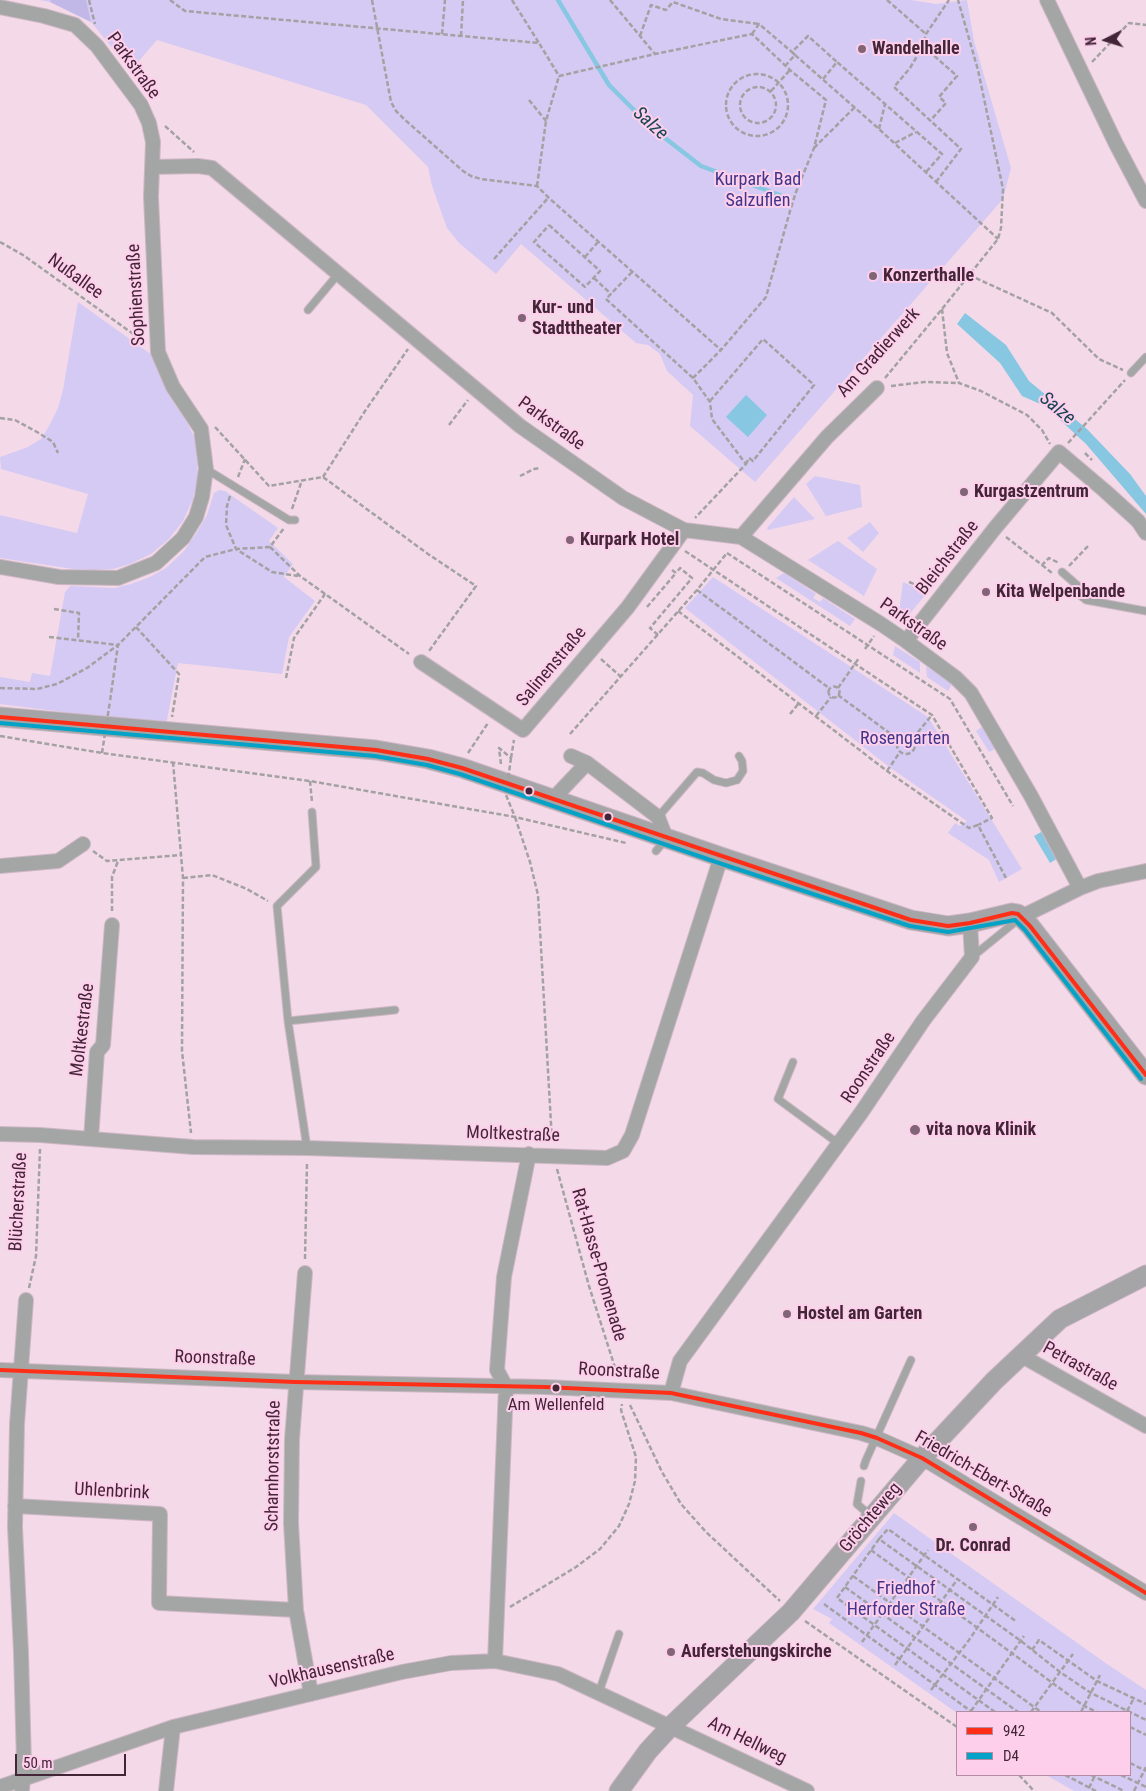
<!DOCTYPE html>
<html>
<head>
<meta charset="utf-8">
<style>
  body { margin:0 }
  #map { position:relative; width:1146px; height:1791px; overflow:hidden; background:#f4dae9; font-family:"Roboto Condensed",sans-serif }
  canvas { display:block }
  .legend { position:absolute; left:956px; top:1711px; width:175px; height:65px; box-sizing:border-box; background:#fecfeb; border:1px solid #b38ba3; margin:0; padding:6px 9px; list-style:none; font-size:15px; color:#432538 }
  .legend li { display:flex; align-items:center; gap:10px; height:25px }
  .legend b { width:25px; border:1px solid #b38ba3 }
  .north { position:absolute; left:1081px; top:15px; width:50px; height:50px; -webkit-text-stroke:4px #fecfeb; paint-order:stroke; rotate:265deg; font-size:14px; font-weight:700; line-height:20px; text-align:center; color:#432538 }
  .north::after { content:''; display:block; margin:auto; width:18px; height:22px; background:#432538; clip-path:polygon(50% 0,100% 100%,50% 72%,0 100%) }
  .scale { position:absolute; left:15px; top:1754px; width:111px; height:22px; box-sizing:border-box; border:2px solid #432538; border-top:0; padding-left:6px; font-size:15px; line-height:18px; white-space:nowrap; color:#432538; -webkit-text-stroke:4px #fecfeb; paint-order:stroke }
</style>
</head>
<body>
<div id="map">
<canvas width="1146" height="1791"></canvas>
<ul class="legend">
<li><b style="height:6px;background:#ff2e17"></b>942</li>
<li><b style="height:6px;background:#03a2c6"></b>D4</li>
</ul>
<div class="north">N</div>
<div class="scale">50 m</div>
</div>
<script>
const context = document.querySelector('canvas').getContext('2d');
context.lineJoin = 'round';
function fill(path, color) { context.fillStyle = color; context.fill(path, 'evenodd'); }
const poly = rows => new Path2D(rows.map(r => 'M' + r).join(''));
function strokePath(path, color, width, dash) { context.strokeStyle = color; context.lineWidth = width; context.lineCap = dash ? 'butt' : 'round'; context.setLineDash(dash || []); context.stroke(path); }
function drawText(font, color, halo, rows, align = 'center') {
  context.font = font + ' "Roboto Condensed",sans-serif'; context.lineWidth = 4; context.setLineDash([]); context.textBaseline = 'middle'; context.strokeStyle = halo; context.fillStyle = color; for (const [text, x, y, turn = 0] of rows) {
    context.save(); context.translate(x, y); context.rotate((+turn || 0) * Math.PI / 180); context.textAlign = isNaN(turn) ? turn : align; if (halo) context.strokeText(text, 0, 0); context.fillText(text, 0, 0); context.restore();
  }
}
const green = poly([
  [39,0,911,0,936,4,967,0,974,41,1011,168,1003,199,755,482,690,426,693,395,667,371,660,354,648,345,636,343,521,244,496,274,459,243,447,228,432,186,428,167,366,105,157,40,131,70,91,22,50,2],
  [78,302,152,355,166,391,188,424,195,439,198,477,193,499,183,521,169,539,151,554,130,564,113,569,95,570,73,569,0,558,0,515,77,533,88,494,1,469,0,457,28,447,41,439,49,426,58,408,63,390],
  [815,476,860,485,862,507,826,516,806,484],
  [219,490,225,491,278,528,269,541,293,564,284,577,315,601,289,637,282,674,178,663,166,725,0,704,0,677,30,682,32,673,50,676,65,592,70,586,114,588,131,584,150,577,166,568,184,551,197,532,207,515,214,493],
  [794,497,815,519,768,530,767,528],
  [870,522,879,533,863,552,847,538],
  [838,541,877,569,864,596,808,560],
  [784,573,816,594,813,598,820,602,823,598,855,619,850,626,776,578],
  [713,577,928,717,1022,869,999,882,989,860,948,833,955,823,960,826,967,821,892,769,685,608],
  [903,582,927,593,902,623,898,620],
  [895,646,920,662,920,673,893,655],
  [926,666,952,684,948,691,927,677],
  [982,727,995,749,989,752,976,731],
  [894,1513,1107,1664,1146,1690,1146,1791,1074,1791,1046,1775,1130,1775,1130,1712,957,1713,829,1623,832,1619,813,1609]
]);
const forest = poly([
  [51,0,86,0,91,22,50,2]
]);
const water = poly([
  [965,313,1006,345,1029,381,1087,429,1130,474,1146,496,1146,514,1086,444,1045,406,1022,396,1000,363,957,324],
  [746,395,767,415,748,437,726,417],
  [1043,831,1058,858,1050,863,1034,836]
]);
const stream = poly([
  [558,0,609,85,652,128,701,166,785,197]
]);
const path = poly([
  [89,0,95,24],
  [170,0,185,11,539,43,559,76,655,54,752,34,790,70,826,100,814,148,796,192,790,211,766,297,721,350,693,378],
  [372,0,391,102,396,111,404,119,463,171,471,176,481,179,537,186,549,198,721,350],
  [512,0,539,43],
  [610,0,655,54],
  [887,0,926,34],
  [442,34,445,0],
  [752,34,759,24,792,52],
  [461,36,463,0],
  [640,36,651,5,666,10,673,2,721,19,759,24],
  [923,46,957,76,939,97,946,103,930,121],
  [795,55,792,52,808,36,837,62],
  [1092,62,1129,23,1146,25],
  [785,66,795,55,879,129,998,239],
  '726 105a31 31 0 1 1 62 0a31 31 0 1 1-62 0Z',
  [823,79,837,62,885,104],
  '740 105a18 18 0 1 1 36 0a18 18 0 1 1-36 0Z',
  [771,91,790,70],
  [529,100,546,121],
  [165,126,194,152],
  [879,129,885,104,942,154,926,172],
  [895,143,916,132],
  [814,148,855,107],
  [936,182,961,149,894,87,910,68,923,46,926,34,949,0],
  [537,186,546,121,559,76],
  [549,225,600,271,585,287,534,242,549,225],
  [0,242,23,255,143,341],
  [585,257,598,242],
  [494,259,548,198],
  [632,272,606,299,693,378,710,402,712,419,746,464,695,518],
  [969,275,1052,313,1099,359,1123,370],
  [594,278,611,294],
  [942,309,947,353,959,383,981,391,1027,415,1042,430,1050,444],
  [885,378,942,309,998,239,1001,228,1003,189,978,70,958,0],
  [891,386,924,382,959,383],
  [710,401,763,339,814,385,753,461,749,458,746,464],
  [0,418,15,420,37,432,53,442,58,453],
  [449,425,468,400],
  [215,427,269,486,323,477,428,554,476,586,429,651],
  [1068,443,1125,380],
  [1085,453,1092,460],
  [520,476,534,469,540,468],
  [238,477,245,459],
  [323,477,365,411,408,349],
  [1046,490,1052,496],
  [230,496,227,506,226,525,236,549,272,572,298,576],
  [292,509,302,480],
  [1006,537,1042,565,1049,558,1059,563],
  [270,547,300,576,409,654],
  [685,551,932,715,992,818,978,825],
  [727,553,950,699,1013,806],
  [1042,565,1052,573],
  [1069,566,1089,545],
  [909,582,929,590],
  [697,590,829,688],
  [647,607,676,573,672,570],
  [54,609,79,613,78,640],
  [678,611,887,771,969,828,978,825,1006,878],
  [136,627,179,674,172,717],
  [658,635,650,628,692,578,680,568,676,573],
  [49,637,118,645,110,701],
  [865,649,874,636],
  [601,659,620,676],
  [286,678,294,638,325,594],
  '828.5 692a5.5 5.5 0 1 1 11 0a5.5 5.5 0 1 1-11 0Z',
  [0,688,37,689,57,684,87,668,118,645,205,557,236,549,270,547,284,528],
  [838,688,859,658],
  [838,695,899,740],
  [790,714,799,703],
  [816,716,831,697],
  [570,734,697,590,727,553],
  '897 745a9 9 0 1 1 18 0a9 9 0 1 1-18 0Z',
  [0,736,102,753,310,781,515,817,626,843],
  [913,738,932,715],
  [468,753,488,723],
  [511,758,514,740],
  [173,762,183,878,182,1051,191,1133],
  [501,764,499,748,511,758],
  [887,771,900,752],
  [310,781,312,802],
  [515,817,530,862,538,895,552,1141],
  [93,851,107,861,181,855],
  [183,878,212,875,247,889,268,901],
  [112,911,112,877,118,861],
  [557,1169,589,1286,618,1377],
  [305,1259,307,1162],
  [29,1288,36,1256,40,1149],
  [630,1405,662,1472,681,1504,706,1532,780,1601],
  [879,1539,888,1529,1017,1622],
  [871,1550,1084,1706,1097,1712],
  [853,1576,1041,1712],
  [845,1587,1018,1712],
  [824,1604,972,1712],
  [510,1607,576,1567,600,1549,619,1526,629,1504,635,1481,636,1457,621,1410,622,1404],
  [805,1621,957,1727],
  [862,1642,928,1550],
  [1032,1650,1039,1640,1097,1681,1146,1704],
  [895,1665,957,1580],
  [931,1690,969,1640,998,1597],
  [971,1711,1024,1636],
  [1127,1711,1134,1698],
  [995,1712,837,1598,879,1539,1021,1641,1060,1672,1091,1693,1146,1720],
  [1031,1712,1073,1654],
  [1081,1712,1100,1675],
  [1130,1727,1146,1735],
  [1130,1763,1146,1771],
  [1019,1775,1034,1791],
  [1065,1775,1096,1791],
  [1091,1775,1124,1791],
  [1121,1775,1146,1787],
  [1089,1788,1095,1775],
  [1134,1791,1146,1767]
]);
const lane = poly([
  [308,310,339,273],
  [1131,373,1146,357],
  [206,469,289,520,295,520],
  [1062,572,1078,586,1077,593,1086,600,1146,611],
  [658,817,697,772,703,773,714,780,726,783,737,780,743,771,742,761,739,756],
  [656,851,666,839],
  [972,957,1020,918],
  [288,1021,395,1010],
  [793,1062,778,1099,839,1144],
  [307,1148,288,1021,277,906,316,867,312,812],
  [864,1466,866,1460,911,1360],
  [861,1481,857,1504,872,1517],
  [599,1692,619,1634]
]);
const street = poly([
  [1047,0,1116,144,1146,201],
  [0,7,44,16,75,25,97,46,141,105,149,123,153,142,151,197,158,352,173,387,201,429,206,469,202,497,196,517,183,538,156,563,118,578,59,577,0,567],
  [153,167,198,166,212,168,520,426,623,498,684,530,741,537,881,624,906,641,956,678,971,693,1031,796,1080,888],
  [741,537,827,437,877,388],
  [906,641,995,528,1059,452,1105,491,1138,521,1146,533],
  [421,662,523,730,628,607,684,530],
  [571,756,587,763,658,817,666,838],
  [552,800,587,763],
  [0,866,58,861,83,844],
  [1021,917,1080,888,1098,881,1146,871],
  [0,1134,40,1135,193,1147,307,1148,607,1158,623,1151,632,1135,721,857],
  [91,1139,97,1052,103,1045,112,925],
  [305,1273,292,1439,291,1523,296,1610,311,1694],
  [1022,1356,1146,1426],
  [0,1370,295,1382,545,1387,671,1393,861,1433,877,1438,922,1458,1146,1593],
  [671,1393,680,1361,861,1113,923,1021,972,957,970,923],
  [15,1506,160,1514,159,1603,296,1610],
  [495,1661,506,1387,497,1370,504,1277,529,1154],
  [0,1787,173,1727,402,1672,451,1663,495,1661,558,1674,807,1791],
  [22,1791,24,1764,21,1652,15,1527,17,1424,26,1300],
  [166,1791,173,1727]
]);
const secondary = poly([
  [0,717,376,750,428,759,462,768,721,857,911,920,948,926,970,923,1012,913,1018,914,1030,926,1146,1075],
  [619,1791,648,1751,671,1726,791,1612,922,1458,994,1381,1060,1319,1146,1275]
]);
const pathBridge = poly([
  [102,753,110,701],
  [511,758,506,795,515,817]
]);
const bus1 = poly([
  [0,717,376,750,428,759,462,768,911,920,948,926,970,923,1012,913,1018,914,1030,926,1146,1075],
  [0,1370,295,1382,545,1387,671,1393,861,1433,877,1438,922,1458,1146,1593]
]);
const bus2 = poly([
  [0,723,375,756,427,765,460,774,719,863,910,926,948,932,1015,920,1025,930,1141,1079]
]);
const markers = [
  [862,49,5,"#816476"],
  [873,276,5,"#816476"],
  [522,318,5,"#816476"],
  [964,492,5,"#816476"],
  [570,540,5,"#816476"],
  [986,592,5,"#816476"],
  [529,791,4.5,"#432538"],
  [608,817,4.5,"#432538"],
  [915,1130,6,"#816476"],
  [787,1314,5,"#816476"],
  [556,1388,4.5,"#432538"],
  [973,1527,5,"#816476"],
  [671,1652,5,"#816476"]
];
const busNames = [
  ["Am Wellenfeld",556,1406]
];
const poiNames = [
  ["Wandelhalle",872,49],
  ["Konzerthalle",883,276],
  ["Kur- und",532,308],
  ["Stadttheater",532,329],
  ["Kurgastzentrum",974,492],
  ["Kurpark Hotel",580,540],
  ["Kita Welpenbande",996,592],
  ["vita nova Klinik",926,1130],
  ["Hostel am Garten",797,1314],
  ["Dr. Conrad",973,1546,"center"],
  ["Auferstehungskirche",681,1652]
];
const streetNames = [
  ["Parkstraße",133,66,54],
  ["Nußallee",75,277,36],
  ["Sophienstraße",137,295,-93],
  ["Am Gradierwerk",879,353,-48],
  ["Parkstraße",551,424,36],
  ["Bleichstraße",948,558,-52],
  ["Parkstraße",913,625,35],
  ["Salinenstraße",552,667,-50],
  ["Moltkestraße",83,1030,-83],
  ["Roonstraße",869,1068,-56],
  ["Moltkestraße",513,1135,2],
  ["Blücherstraße",19,1202,-87],
  ["Rat-Hasse-Promenade",598,1265,74],
  ["Roonstraße",215,1359,2],
  ["Petrastraße",1080,1367,29],
  ["Roonstraße",619,1372,3],
  ["Scharnhorststraße",274,1466,-89],
  ["Friedrich-Ebert-Straße",983,1475,30],
  ["Uhlenbrink",112,1492,3],
  ["Gröchteweg",871,1518,-50],
  ["Volkhausenstraße",332,1669,-13],
  ["Am Hellweg",747,1741,26]
];
const parkNames = [
  ["Kurpark Bad",758,180],
  ["Salzuflen",758,201],
  ["Rosengarten",905,739],
  ["Friedhof",906,1589],
  ["Herforder Straße",906,1610]
];
const waterNames = [
  ["Salze",650,124,42],
  ["Salze",1057,409,39]
];
fill(green, '#d4caf3');
fill(forest, '#c2b8e7');
fill(water, '#88c7e2');
strokePath(stream, '#88c7e2', 4.5);
strokePath(lane, '#ceb7c5', 9);
strokePath(street, '#ceb7c5', 16);
strokePath(secondary, '#ceb7c5', 21);
strokePath(path, '#a4a1a3', 2.5, [5, 2.5]);
strokePath(lane, '#a4a6a5', 7);
strokePath(street, '#a4a6a5', 14);
strokePath(secondary, '#a5a4a6', 19);
strokePath(pathBridge, '#a4a1a3', 2.5, [5, 2.5]);
strokePath(bus1, '#ff2e17', 4);
strokePath(bus2, '#03a2c6', 4);
for (const [x, y, r, color] of markers) { const dot = new Path2D(); dot.arc(x, y, r, 0, 2 * Math.PI); context.fillStyle = color; context.fill(dot); strokePath(dot, '#fecfeb', 2); }
drawText('17px', '#432538', '#fecfeb', busNames);
drawText('bold 18px', '#432538', '#fecfeb', poiNames, 'left');
drawText('18px', '#432538', '#fecfeb', streetNames);
drawText('18px', '#3d368a', '#fecfeb', parkNames);
drawText('italic 19px', '#184553', '#fecfeb', waterNames);
</script>
</body>
</html>
